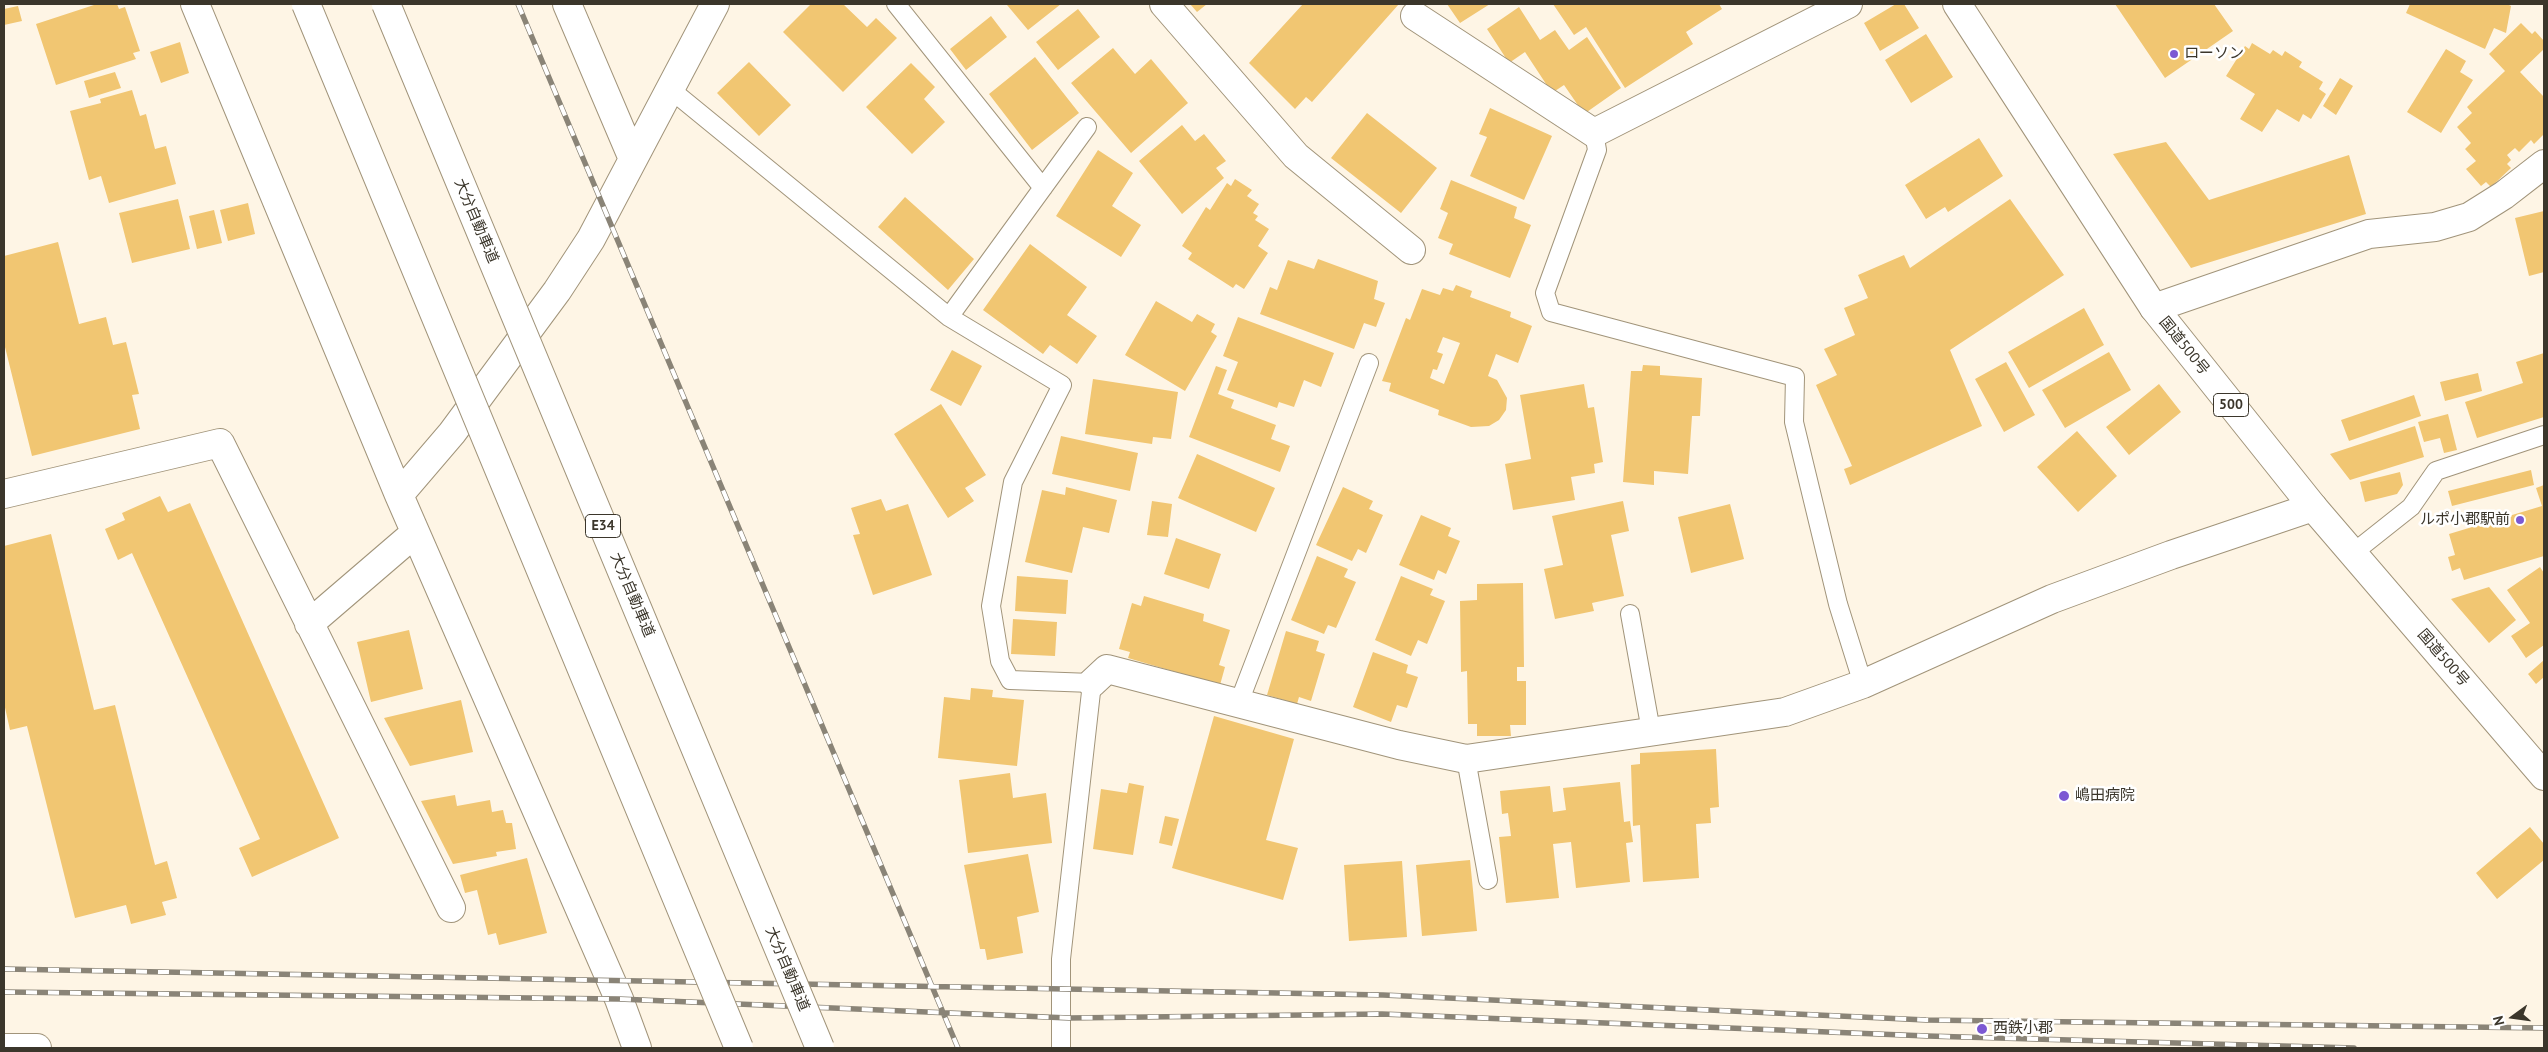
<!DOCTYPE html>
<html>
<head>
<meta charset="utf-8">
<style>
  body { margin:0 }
  #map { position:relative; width:2548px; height:1052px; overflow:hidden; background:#fef5e5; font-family:"PT Sans",sans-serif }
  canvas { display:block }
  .frame { position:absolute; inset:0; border:5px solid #3b362b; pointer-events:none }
  .north { position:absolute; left:2488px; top:992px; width:50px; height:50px; -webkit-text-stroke:4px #fff; paint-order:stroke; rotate:256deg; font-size:14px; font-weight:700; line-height:20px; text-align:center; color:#3b362b }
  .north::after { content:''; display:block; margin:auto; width:18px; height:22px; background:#3b362b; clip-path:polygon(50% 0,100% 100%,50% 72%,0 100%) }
</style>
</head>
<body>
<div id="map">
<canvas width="2548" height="1052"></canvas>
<div class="frame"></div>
<div class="north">N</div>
</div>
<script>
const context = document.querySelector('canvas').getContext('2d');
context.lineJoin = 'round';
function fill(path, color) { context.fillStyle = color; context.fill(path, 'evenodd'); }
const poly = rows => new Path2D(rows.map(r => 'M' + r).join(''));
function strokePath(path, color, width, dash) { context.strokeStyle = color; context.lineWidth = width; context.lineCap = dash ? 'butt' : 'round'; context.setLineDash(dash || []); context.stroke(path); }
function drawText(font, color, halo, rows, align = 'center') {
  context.font = font + ' "PT Sans","Noto Sans JP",sans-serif'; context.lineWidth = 5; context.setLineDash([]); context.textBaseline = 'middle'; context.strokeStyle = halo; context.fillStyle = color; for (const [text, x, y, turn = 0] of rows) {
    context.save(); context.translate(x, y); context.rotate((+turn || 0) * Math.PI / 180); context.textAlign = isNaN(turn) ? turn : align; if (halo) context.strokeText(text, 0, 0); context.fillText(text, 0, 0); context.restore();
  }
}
const building = poly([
  [97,4,117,4,119,9,125,7,140,51,133,53,136,59,56,85,36,24],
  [811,4,843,4,867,27,876,18,897,38,843,92,783,32],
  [1009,4,1061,4,1028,30,1007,5],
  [1190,4,1207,4,1197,12],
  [1303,4,1399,4,1312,102,1306,97,1295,109,1249,63],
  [1447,4,1490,4,1460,23],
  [1553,4,1719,4,1722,9,1686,32,1693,44,1625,88,1586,27,1574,35],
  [1896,4,1904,4,1919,28,1880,51,1864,23],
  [2115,4,2214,4,2233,31,2165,78],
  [2410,4,2507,4,2511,6,2506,33,2494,28,2485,49,2406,13],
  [18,6,22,21,4,25,4,9],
  [1519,7,1540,40,1555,30,1569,50,1587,37,1621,88,1584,114,1564,85,1552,93,1525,52,1509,63,1487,29],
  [1078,9,1100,37,1058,70,1036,42],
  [991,16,1007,37,966,70,950,49],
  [2521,23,2532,34,2535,31,2544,41,2544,49,2520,72,2544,97,2544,134,2534,144,2531,140,2519,152,2515,148,2507,155,2511,160,2507,164,2511,168,2491,187,2486,182,2481,186,2466,169,2476,161,2465,149,2471,143,2457,127,2472,113,2467,107,2505,71,2489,54],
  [1926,34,1953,77,1911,103,1885,60],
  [180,42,189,73,161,83,150,52],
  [2252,43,2270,54,2273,50,2282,56,2285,51,2302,62,2299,67,2323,82,2319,89,2326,94,2311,119,2303,114,2299,122,2277,109,2262,132,2240,119,2255,94,2226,76,2245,46,2249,49],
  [1113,48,1135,74,1151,59,1188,103,1131,153,1071,83],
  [2446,49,2466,61,2460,72,2473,80,2441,133,2407,112],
  [1035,57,1079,113,1032,150,989,94],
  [749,62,791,105,759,136,717,93],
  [911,63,935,87,924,99,945,122,912,154,866,107],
  [115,72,121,88,89,98,84,81],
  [2340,78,2353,86,2336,115,2323,106],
  [132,90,140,116,146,114,155,149,166,146,176,184,109,203,101,176,89,180,70,111,101,103,100,99],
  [1490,108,1552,136,1524,200,1470,176,1487,137,1479,134],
  [1367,113,1437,168,1401,213,1331,158],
  [1182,125,1195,141,1204,134,1226,161,1216,168,1224,178,1182,214,1139,161],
  [1979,138,2003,176,1948,212,1945,207,1926,219,1905,185],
  [2166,142,2209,200,2349,155,2366,214,2191,268,2113,154],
  [1098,150,1133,173,1112,206,1141,225,1121,257,1056,216],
  [1235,179,1252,190,1247,196,1259,204,1253,213,1258,216,1255,220,1269,229,1258,246,1268,253,1244,289,1236,284,1233,288,1188,259,1192,253,1182,246,1206,207,1210,210,1227,183,1231,186],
  [1451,180,1517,207,1514,218,1531,225,1510,278,1449,254,1453,244,1438,238,1448,213,1440,209],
  [905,197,974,259,948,290,878,227],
  [178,199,190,249,132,263,119,213],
  [2010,199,2064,275,1950,350,1982,426,1850,485,1844,469,1852,466,1816,385,1837,375,1824,349,1855,335,1844,308,1868,298,1858,275,1904,255,1910,268],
  [248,203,255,234,228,241,220,210],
  [214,210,222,243,197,249,189,216],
  [2544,211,2544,272,2529,276,2515,218],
  [58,242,79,324,106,317,113,345,126,342,139,394,132,395,140,429,32,456,4,343,4,256],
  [1030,244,1087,287,1067,315,1097,336,1077,364,1050,345,1043,354,983,310],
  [1318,259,1378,281,1374,299,1385,303,1376,327,1364,323,1354,349,1260,314,1270,287,1277,290,1288,260,1314,269],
  [1456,285,1472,291,1470,297,1511,312,1510,317,1532,326,1518,363,1496,354,1488,376,1497,380,1507,398,1506,410,1499,420,1489,426,1471,427,1438,415,1439,410,1389,391,1391,383,1382,381,1406,318,1410,320,1422,289,1440,295,1443,288,1453,291],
  [1443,337,1460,343,1444,384,1430,378,1433,369,1437,370,1443,354,1437,352],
  [1156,301,1192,322,1197,314,1215,324,1211,332,1217,336,1185,391,1125,355],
  [2084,308,2104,345,2029,388,2008,352],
  [1238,317,1334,353,1321,387,1304,380,1294,407,1279,402,1277,408,1227,390,1238,362,1223,356],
  [952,350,982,366,961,406,930,390],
  [2109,352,2131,390,2065,428,2042,390],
  [2544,353,2544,417,2477,438,2465,402,2523,383,2516,362],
  [2006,362,2035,415,2004,432,1975,379],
  [1643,365,1660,366,1660,375,1702,378,1700,416,1692,416,1688,474,1654,471,1654,485,1623,482,1631,371,1642,371],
  [1216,366,1227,370,1218,394,1234,400,1231,408,1276,425,1271,439,1290,446,1280,472,1189,437],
  [2478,373,2482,391,2445,401,2440,382],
  [1093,379,1178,392,1171,439,1153,437,1152,444,1085,434],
  [1584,384,1588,408,1594,407,1603,462,1594,464,1595,473,1571,477,1575,500,1513,510,1505,464,1531,459,1520,395],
  [2159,384,2181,412,2129,455,2106,427],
  [2414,395,2421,416,2349,441,2341,420],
  [941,404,986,475,965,488,974,501,948,518,894,434],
  [2448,414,2457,450,2444,453,2440,438,2424,442,2418,422],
  [2415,426,2424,457,2350,480,2330,454],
  [2077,431,2117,476,2078,512,2037,467],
  [1061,436,1138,453,1130,491,1052,474],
  [1197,454,1275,488,1256,532,1178,498],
  [2531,470,2534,485,2452,506,2448,491],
  [2400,472,2403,485,2397,494,2365,502,2360,482],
  [2544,485,2544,556,2464,580,2460,568,2452,571,2448,557,2455,555,2449,534,2542,506,2536,488],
  [1066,487,1117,500,1109,533,1083,527,1072,573,1025,562,1042,490,1065,495],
  [1343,487,1373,501,1369,509,1383,515,1366,553,1358,549,1352,561,1316,545],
  [160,496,168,512,190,503,339,838,252,877,239,848,260,839,132,553,118,560,105,529,125,520,122,513],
  [881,499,886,511,908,504,932,575,873,595,853,535,860,534,851,508],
  [1152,501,1172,504,1168,537,1147,535],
  [1623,501,1629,531,1611,535,1624,596,1592,603,1594,611,1555,619,1544,569,1563,565,1552,516],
  [1730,504,1744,559,1691,573,1678,517],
  [1421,515,1451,528,1448,536,1460,541,1446,574,1438,570,1434,580,1399,565],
  [51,534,94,710,115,705,155,865,167,861,177,898,162,902,166,915,131,924,126,905,75,918,27,726,10,730,4,703,4,546],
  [1176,538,1221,554,1209,589,1164,574],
  [1317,556,1348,569,1344,577,1356,582,1336,628,1328,625,1324,634,1291,620],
  [2540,567,2544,573,2544,645,2526,658,2511,636,2530,623,2507,590],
  [1017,576,1068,580,1066,614,1015,611],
  [1401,576,1433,589,1430,595,1445,601,1427,644,1418,640,1411,656,1375,640],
  [1523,583,1524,667,1517,667,1517,681,1526,681,1526,725,1510,725,1511,736,1477,736,1477,724,1468,724,1467,671,1461,672,1460,601,1477,600,1477,584],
  [2489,587,2516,620,2489,643,2451,599],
  [1144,596,1204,614,1203,621,1230,630,1219,665,1225,667,1220,685,1128,658,1130,652,1119,649,1132,603,1141,606],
  [1013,619,1057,622,1055,656,1011,654],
  [409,630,423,689,371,702,357,642],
  [1286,631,1319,641,1316,651,1325,654,1311,701,1299,697,1297,704,1267,695],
  [1373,652,1408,665,1406,673,1418,677,1407,708,1397,705,1391,722,1353,707],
  [2544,660,2544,677,2536,684,2528,674],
  [971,688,993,690,992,697,1024,700,1017,766,938,758,944,697,970,700],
  [461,700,473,752,410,766,384,718],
  [1214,716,1294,739,1266,840,1298,848,1283,900,1172,868],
  [1716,749,1719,807,1710,808,1711,823,1696,824,1699,878,1643,882,1640,825,1633,826,1631,765,1640,764,1640,753],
  [1010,773,1013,798,1046,793,1052,843,968,853,959,780],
  [1620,782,1624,822,1630,821,1633,842,1626,843,1630,882,1576,888,1571,842,1553,844,1559,898,1506,903,1499,837,1511,836,1508,813,1502,814,1500,791,1550,786,1553,812,1566,810,1563,788],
  [1129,783,1144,786,1133,855,1093,849,1101,789,1127,793],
  [455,795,457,806,490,800,492,812,503,810,506,823,512,823,516,849,496,852,497,856,453,864,421,801],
  [1165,816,1179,819,1172,846,1159,843],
  [2530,827,2544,844,2544,860,2497,899,2476,873],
  [1028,854,1039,912,1017,917,1023,953,987,960,985,949,980,949,964,865],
  [527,858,547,933,499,945,496,933,488,935,477,890,465,893,460,875],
  [1470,860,1477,931,1422,936,1416,865],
  [1402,861,1407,937,1349,941,1344,865]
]);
const lane = poly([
  [896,4,1043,188],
  [670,89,949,317,1062,385,1013,482,991,606,1000,661,1010,680,1092,683,1061,959,1061,1048],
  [1594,133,1597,150,1545,293,1551,312,1795,377,1794,422,1838,604,1863,684],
  [949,317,1087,127],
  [2353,553,2411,507,2436,471,2544,435],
  [1630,614,1651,731],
  [1238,705,1369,363],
  [1466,759,1488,880]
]);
const street = poly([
  [195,4,399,495,619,999,637,1048],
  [567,4,633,159],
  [1164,4,1296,156,1411,250],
  [1415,16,1594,133,1848,4],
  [2154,308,2369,234,2435,227,2469,217,2504,195,2544,164],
  [4,494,220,443,451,908],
  [399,495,452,433,557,291,591,239,715,4],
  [309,624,415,533],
  [1092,683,1107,669,1399,745,1466,759,1785,712,1863,684,2052,599,2171,555,2313,507]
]);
const secondary = poly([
  [4,1048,37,1048]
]);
const highway = poly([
  [1957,4,2154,308,2313,507,2544,776]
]);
const rail = poly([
  [518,4,958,1048],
  [4,969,1383,995,1926,1020,2544,1028],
  [4,992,619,999,1069,1018,1382,1014,1927,1036,2354,1048]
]);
const highwayBridge = poly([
  [306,4,739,1048],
  [386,4,820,1048]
]);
const markers = [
  [2174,54,5,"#7c59d3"],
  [2520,520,5,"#7c59d3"],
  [2064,796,6,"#7c59d3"],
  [1982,1029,6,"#7c59d3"]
];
const shields = [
  [2231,405,35],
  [603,526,35]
];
const shieldNames = [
  ["500",2231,405],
  ["E34",603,526]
];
const poiNames = [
  ["ローソン",2184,54],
  ["ルポ小郡駅前",2510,520,"right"],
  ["嶋田病院",2075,796],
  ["西鉄小郡",1993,1029]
];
const streetNames = [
  ["大分自動車道",476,221,67],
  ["国道500号",2184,346,51],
  ["大分自動車道",632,595,67],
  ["国道500号",2443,658,49],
  ["大分自動車道",787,969,67]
];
fill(building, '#f1c672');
strokePath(lane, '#a1947a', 20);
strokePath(street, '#a1947a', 30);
strokePath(secondary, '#a1947a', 30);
strokePath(highway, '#a1947a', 30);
strokePath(lane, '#fff', 18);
strokePath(street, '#fff', 28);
strokePath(secondary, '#fff', 28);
strokePath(highway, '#fff', 28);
strokePath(rail, '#8a8477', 5.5);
strokePath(rail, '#fff', 4, [11]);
strokePath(highwayBridge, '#a1947a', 30, []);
strokePath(highwayBridge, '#fff', 28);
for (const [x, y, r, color] of markers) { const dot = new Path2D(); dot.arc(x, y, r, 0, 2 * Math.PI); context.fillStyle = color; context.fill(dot); strokePath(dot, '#fff', 2); }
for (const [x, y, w] of shields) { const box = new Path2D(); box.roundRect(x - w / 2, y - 11.5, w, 23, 4); context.fillStyle = '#fff'; context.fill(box); strokePath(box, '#3b362b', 1); }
drawText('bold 14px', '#3b362b', null, shieldNames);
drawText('15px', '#3b362b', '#fff', poiNames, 'left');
drawText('15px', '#3b362b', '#fff', streetNames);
</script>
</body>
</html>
